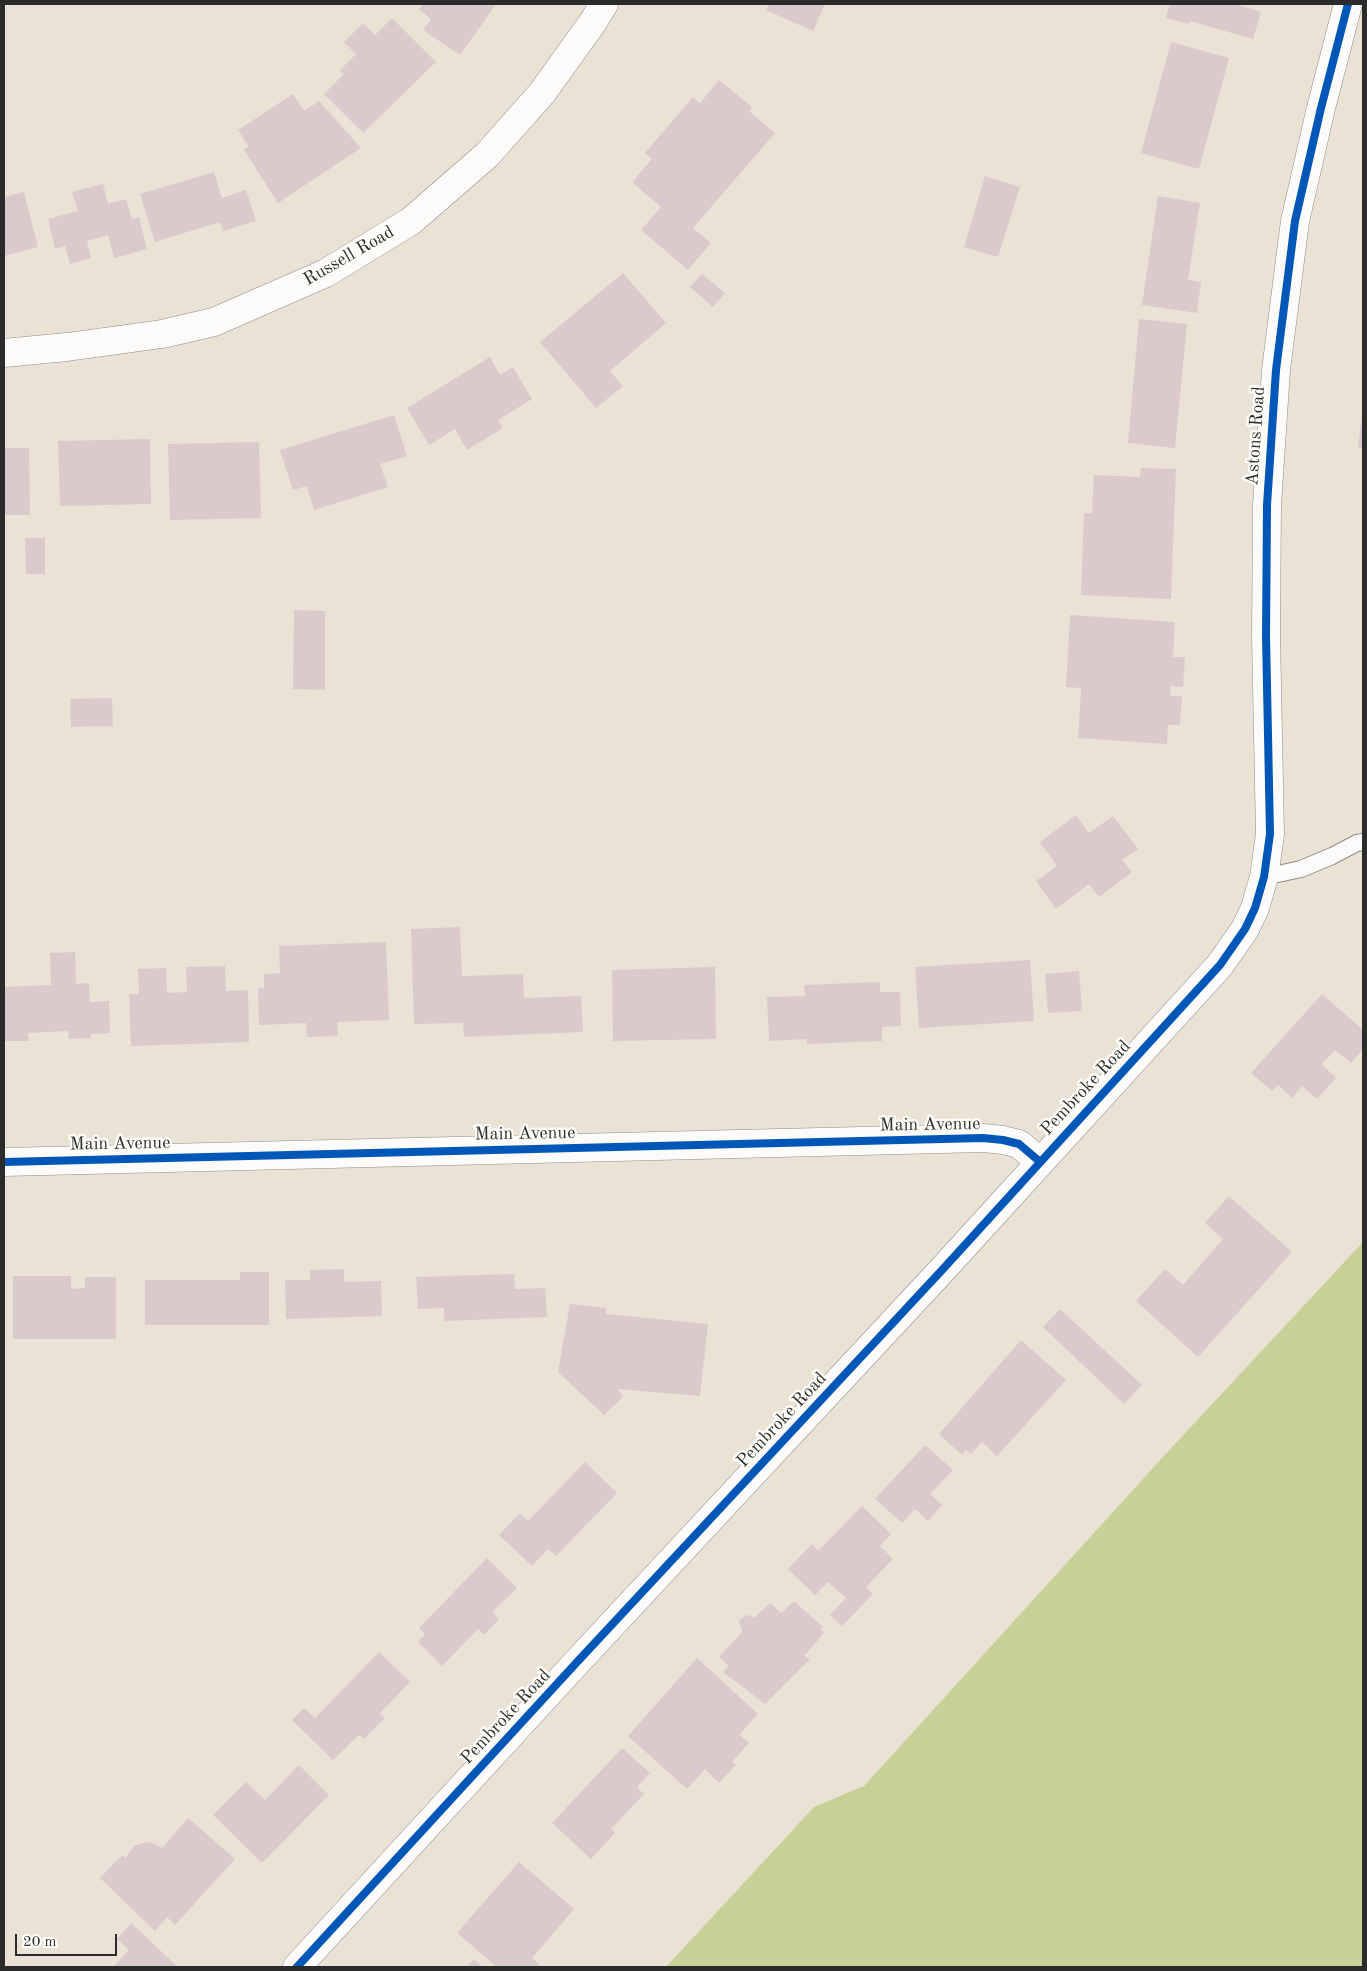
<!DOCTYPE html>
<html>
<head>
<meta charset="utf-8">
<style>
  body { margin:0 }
  #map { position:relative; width:1367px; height:1971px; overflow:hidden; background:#eae2d4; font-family:"Old Standard TT",serif }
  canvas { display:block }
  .frame { position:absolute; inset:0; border:5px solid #2b2b2b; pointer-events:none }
  .scale { position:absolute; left:15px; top:1934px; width:102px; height:22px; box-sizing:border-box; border:2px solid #2b2b2b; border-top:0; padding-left:6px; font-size:15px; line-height:18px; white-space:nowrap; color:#2b2b2b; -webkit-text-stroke:4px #fdfcf7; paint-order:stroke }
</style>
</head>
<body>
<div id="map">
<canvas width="1367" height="1971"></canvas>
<div class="frame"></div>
<div class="scale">20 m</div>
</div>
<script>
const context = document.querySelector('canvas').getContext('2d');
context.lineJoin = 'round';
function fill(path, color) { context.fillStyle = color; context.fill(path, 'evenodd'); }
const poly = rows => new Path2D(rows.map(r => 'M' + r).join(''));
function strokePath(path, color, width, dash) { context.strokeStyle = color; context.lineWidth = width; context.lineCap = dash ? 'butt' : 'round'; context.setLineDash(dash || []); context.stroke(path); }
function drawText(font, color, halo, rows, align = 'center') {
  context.font = font + ' "Old Standard TT",serif'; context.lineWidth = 5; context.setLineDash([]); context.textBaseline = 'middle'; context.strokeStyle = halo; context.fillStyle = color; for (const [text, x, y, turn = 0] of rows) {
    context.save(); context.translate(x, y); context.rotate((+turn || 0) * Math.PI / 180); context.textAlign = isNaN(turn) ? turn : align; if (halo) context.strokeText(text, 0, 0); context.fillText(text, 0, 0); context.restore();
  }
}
const green = poly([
  [1363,1242,1363,1967,666,1967,814,1807,864,1786,1162,1458]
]);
const building = poly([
  [423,4,496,4,460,55,423,30,431,19,419,10],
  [769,4,825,4,813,31,766,10],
  [1170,4,1236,4,1261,12,1253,39,1190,21,1189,24,1166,18],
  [392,18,436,62,363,133,324,94,344,74,340,70,356,54,344,42,363,23,375,35],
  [1171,42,1229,58,1199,169,1141,153],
  [719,80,752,107,749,111,775,133,693,228,711,243,688,270,641,230,661,207,632,182,652,159,645,153,693,97,700,103],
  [293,94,304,111,319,101,361,148,278,203,244,150,249,147,238,130],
  [214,172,222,198,246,190,256,221,223,231,220,222,155,242,140,194],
  [985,176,1020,187,998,257,964,247],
  [103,184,108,204,126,199,132,219,139,217,147,249,114,258,108,235,87,241,91,258,70,264,65,246,55,249,48,219,78,211,72,192],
  [24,192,38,247,4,256,4,197],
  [1158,196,1200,203,1188,280,1201,282,1197,313,1142,305],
  [623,273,666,323,610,371,623,386,596,408,540,342],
  [702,274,725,293,713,307,690,287],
  [1139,319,1187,324,1175,448,1128,443],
  [490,357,500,375,513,367,532,399,498,420,503,428,467,450,455,429,429,445,407,408],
  [394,415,407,456,380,464,388,487,314,510,307,486,293,490,280,450],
  [1362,416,1363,416,1363,448,1358,448],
  [150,439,151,504,60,506,58,441],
  [259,442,261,518,170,520,168,444],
  [4,448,29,448,30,515,4,515],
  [1141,468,1176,469,1171,599,1081,595,1084,513,1092,513,1094,475,1140,477],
  [25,538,45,538,45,574,26,574],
  [294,610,325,611,325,690,293,689],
  [1070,615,1175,622,1173,657,1185,657,1183,687,1171,686,1170,696,1182,696,1180,725,1168,725,1167,744,1078,738,1081,688,1066,687],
  [112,698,113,726,71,727,70,699],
  [1076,815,1089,833,1113,816,1138,849,1122,860,1132,872,1099,897,1089,884,1056,909,1036,881,1057,866,1040,842],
  [460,927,462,976,523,974,524,998,581,996,583,1032,464,1037,463,1023,414,1024,411,929],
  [386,942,389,1020,337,1022,338,1036,307,1037,306,1023,259,1025,258,988,264,988,264,974,280,973,279,946],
  [75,952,76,984,89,983,90,1002,109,1001,110,1033,91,1034,91,1038,69,1039,68,1031,28,1033,29,1041,5,1041,4,987,51,985,50,953],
  [1030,960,1034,1021,919,1028,915,967],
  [225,966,226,991,248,990,249,1042,131,1046,129,994,139,994,138,969,166,968,167,993,187,992,186,967],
  [715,967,716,1039,613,1041,612,970],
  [1079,971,1082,1011,1048,1013,1045,974],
  [880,982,880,992,900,992,901,1026,882,1027,882,1041,807,1044,807,1039,769,1041,767,997,805,996,804,985],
  [1322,994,1363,1030,1363,1049,1351,1063,1335,1050,1322,1064,1336,1078,1317,1099,1302,1086,1292,1098,1278,1085,1272,1091,1251,1073],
  [1229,1196,1292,1252,1198,1357,1136,1301,1165,1269,1183,1285,1223,1239,1205,1223],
  [344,1269,344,1282,381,1281,382,1316,286,1319,285,1280,310,1280,310,1270],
  [240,1272,269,1272,269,1325,145,1325,145,1280,240,1280],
  [514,1274,515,1289,545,1288,547,1317,444,1321,444,1308,418,1309,416,1277],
  [13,1276,71,1276,71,1289,85,1288,85,1277,116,1277,116,1339,13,1339],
  [570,1304,606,1308,606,1314,708,1324,700,1396,617,1389,624,1396,604,1415,558,1372],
  [1060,1309,1142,1385,1124,1404,1043,1327],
  [1021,1340,1066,1380,997,1456,982,1442,971,1454,966,1450,962,1455,939,1434],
  [925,1445,953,1470,930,1494,942,1505,928,1521,915,1509,902,1523,875,1499],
  [585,1462,617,1493,556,1556,548,1549,532,1566,499,1535,520,1513,528,1521],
  [862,1506,891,1534,880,1546,893,1559,866,1587,873,1594,842,1626,830,1615,846,1598,828,1582,815,1595,788,1569,812,1544,818,1551],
  [487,1558,517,1588,492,1612,499,1619,484,1635,478,1629,442,1666,418,1642,425,1634,419,1628],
  [794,1601,823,1627,821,1629,824,1633,804,1656,810,1659,765,1704,723,1672,729,1666,719,1657,742,1632,739,1620,746,1616,750,1615,754,1618,770,1603,781,1613],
  [379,1652,410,1682,380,1713,385,1718,364,1739,359,1735,333,1760,292,1720,304,1708,315,1718],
  [697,1658,758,1714,739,1735,749,1743,732,1762,736,1765,719,1783,705,1769,687,1789,628,1736],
  [622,1748,650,1773,637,1787,644,1794,611,1829,615,1833,591,1859,552,1823],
  [299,1765,329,1795,262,1863,213,1815,246,1782,265,1800],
  [188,1818,235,1859,175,1925,167,1917,155,1931,100,1878,122,1855,126,1858,134,1846,146,1842,153,1843,162,1848],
  [519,1862,574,1909,532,1958,542,1967,497,1967,457,1933],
  [131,1923,178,1967,113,1967,129,1950,117,1939],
  [474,1959,482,1967,466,1967]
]);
const service = poly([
  [1264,877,1301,869,1332,856,1357,843,1363,842]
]);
const minor = poly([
  [4,353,67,347,162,334,214,322,326,273,411,221,487,155,542,93,593,22,604,4],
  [4,1162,983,1138,1003,1140,1019,1144,1039,1161],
  [297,1967,578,1661,943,1269,1220,965,1245,929,1255,908,1264,877,1270,834,1266,636,1267,505,1276,370,1295,221,1321,108,1348,4]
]);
const cycleway = poly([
  [4,1162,983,1138,1003,1140,1019,1144,1039,1161],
  [297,1967,578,1661,943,1269,1220,965,1245,929,1255,908,1264,877,1270,834,1266,636,1267,505,1276,370,1295,221,1321,108,1348,4]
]);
const streetNames = [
  ["Russell Road",349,256,-30],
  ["Astons Road",1256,436,-86],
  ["Pembroke Road",1086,1088,-47],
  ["Main Avenue",930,1125,-1],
  ["Main Avenue",525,1134,-1],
  ["Main Avenue",120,1144,-1],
  ["Pembroke Road",782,1420,-47],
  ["Pembroke Road",506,1717,-47]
];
fill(green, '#c7d097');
fill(building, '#dbcacc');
strokePath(service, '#908c85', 18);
strokePath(minor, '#908c85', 29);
strokePath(service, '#fcfbf9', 16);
strokePath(minor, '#fcfbf9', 28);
strokePath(cycleway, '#0057b8', 8);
drawText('18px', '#2b2b2b', '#fdfcf7', streetNames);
</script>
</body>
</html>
